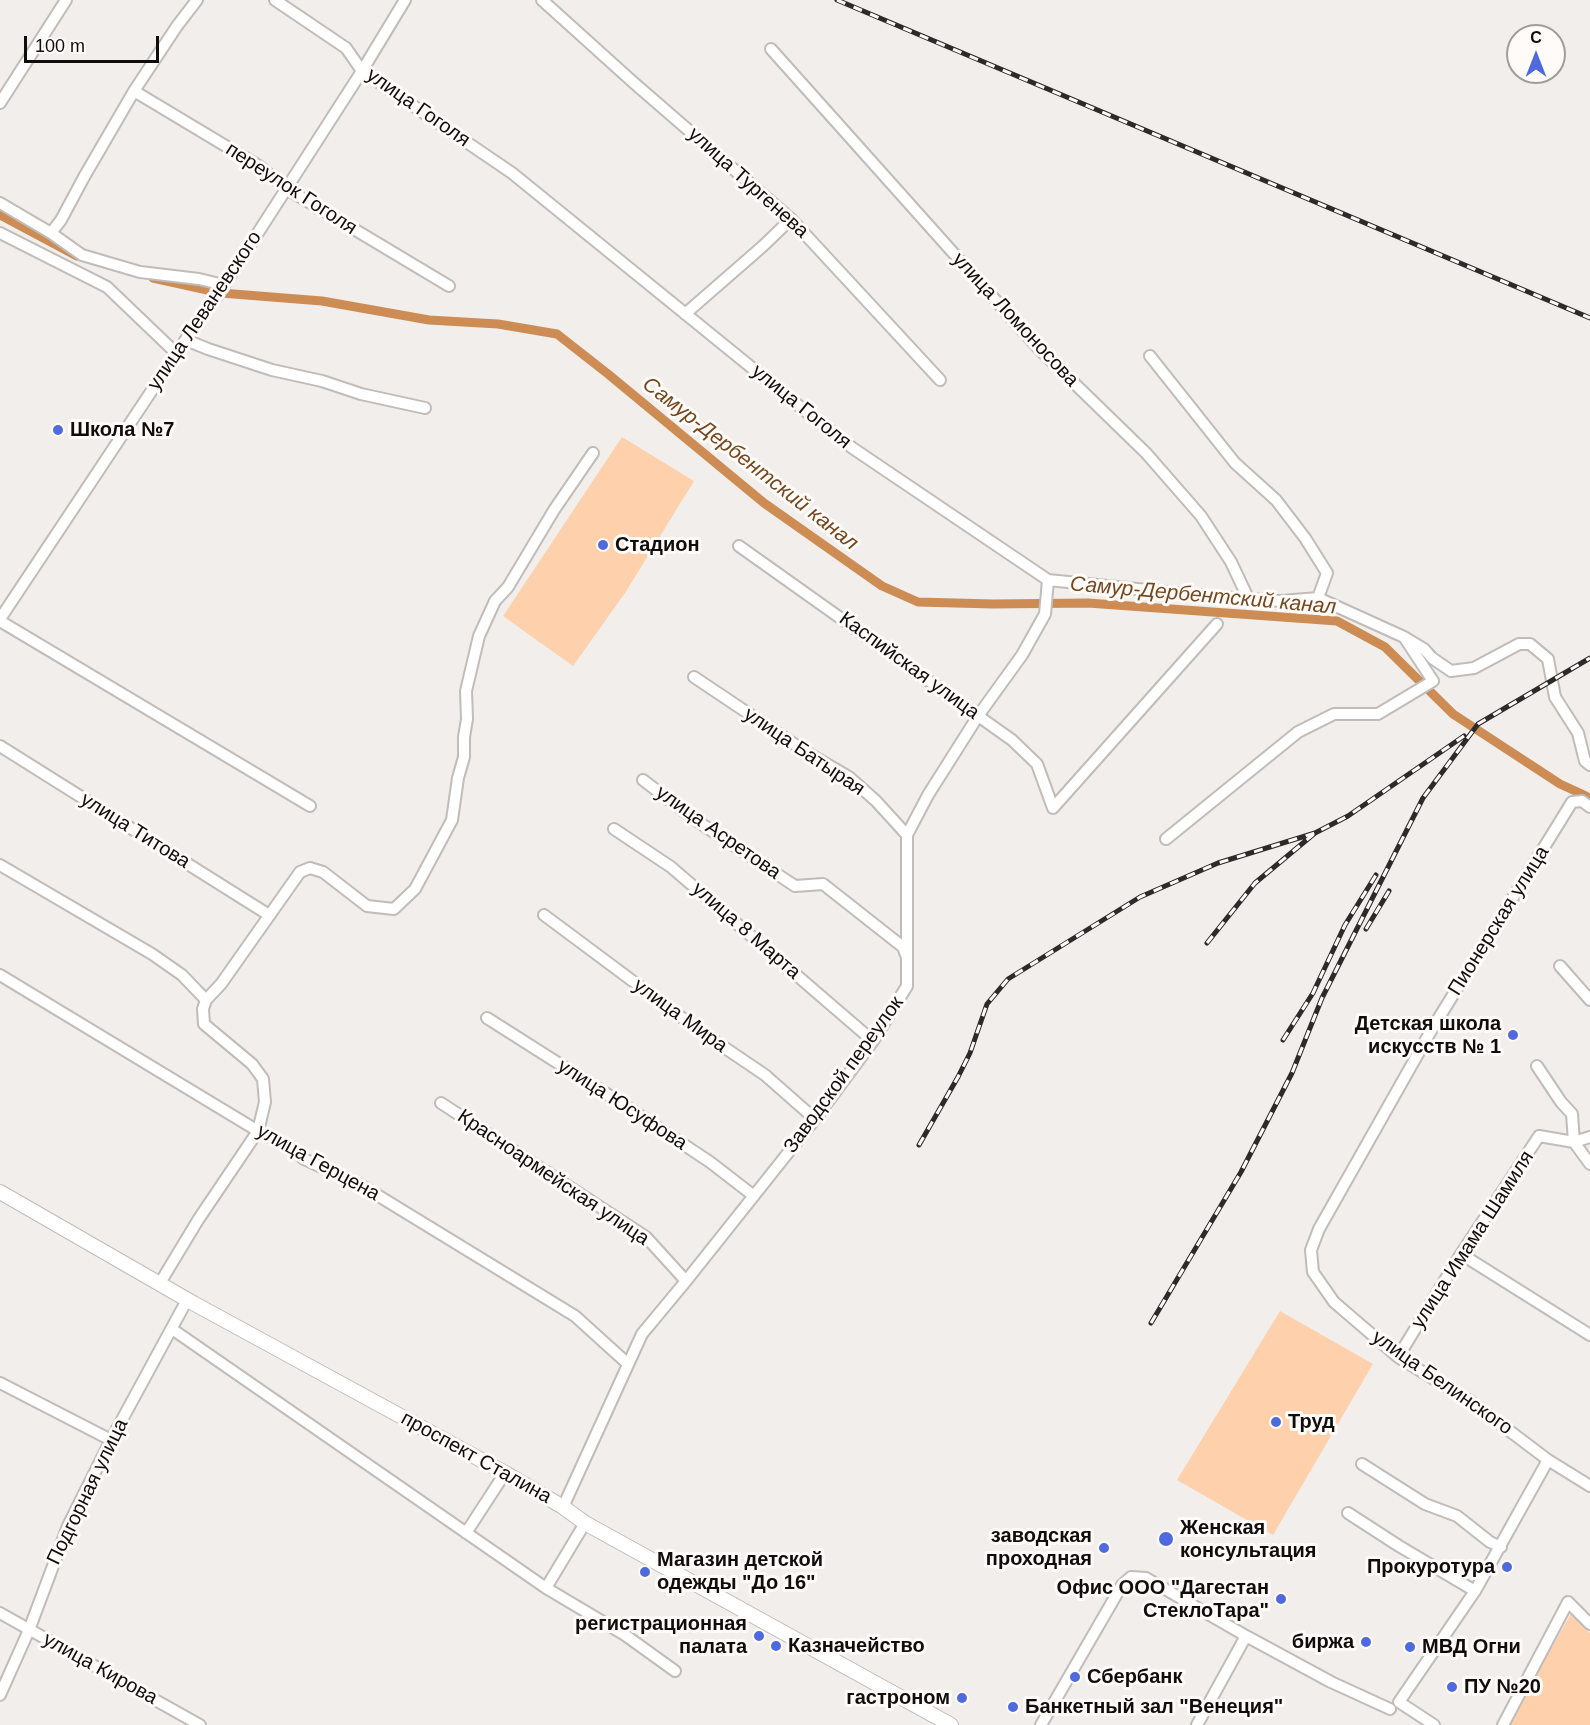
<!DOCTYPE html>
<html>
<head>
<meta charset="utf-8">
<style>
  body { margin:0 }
  #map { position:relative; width:1590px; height:1725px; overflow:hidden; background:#f2eeeb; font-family:Helvetica,sans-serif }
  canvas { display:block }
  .north { position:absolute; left:1506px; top:24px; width:60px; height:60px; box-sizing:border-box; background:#fffbf8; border:2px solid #9f9c9a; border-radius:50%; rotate:0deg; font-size:16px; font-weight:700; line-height:24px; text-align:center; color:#0f0e0d }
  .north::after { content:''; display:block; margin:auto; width:21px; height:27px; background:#4f6ade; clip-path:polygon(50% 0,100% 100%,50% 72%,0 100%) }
  .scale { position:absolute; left:24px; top:36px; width:135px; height:27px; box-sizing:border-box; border:3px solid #0f0e0d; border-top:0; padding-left:8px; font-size:18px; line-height:21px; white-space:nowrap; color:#0f0e0d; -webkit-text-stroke:4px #fffbf8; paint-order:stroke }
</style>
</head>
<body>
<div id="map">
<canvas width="1590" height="1725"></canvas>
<div class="north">С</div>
<div class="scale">100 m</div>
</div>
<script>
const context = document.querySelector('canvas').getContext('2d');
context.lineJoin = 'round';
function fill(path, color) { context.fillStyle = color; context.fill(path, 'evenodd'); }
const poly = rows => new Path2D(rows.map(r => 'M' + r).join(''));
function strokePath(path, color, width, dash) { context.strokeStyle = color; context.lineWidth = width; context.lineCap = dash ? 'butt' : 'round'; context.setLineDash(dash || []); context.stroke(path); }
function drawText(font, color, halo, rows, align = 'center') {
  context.font = font + ' Helvetica,sans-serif'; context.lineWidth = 6; context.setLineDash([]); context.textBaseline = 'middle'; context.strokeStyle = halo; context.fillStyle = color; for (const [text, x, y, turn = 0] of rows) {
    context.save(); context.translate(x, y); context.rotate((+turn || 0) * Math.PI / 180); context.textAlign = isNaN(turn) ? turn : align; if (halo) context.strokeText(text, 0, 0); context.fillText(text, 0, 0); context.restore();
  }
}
const green = poly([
  [622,437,694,481,625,593,573,666,503,616],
  [1280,1311,1373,1364,1273,1535,1177,1480],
  [1571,1614,1590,1633,1590,1725,1507,1725]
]);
const canal = poly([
  [0,215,77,256],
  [153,278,221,293,322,301,429,320,498,324,557,334,608,374,764,503,882,586,918,602,993,604,1088,603,1337,621,1385,647,1453,714,1560,784,1584,795,1590,799]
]);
const minor = poly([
  [275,0,346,48,362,71,512,173,794,402,851,447,1048,580,1217,597,1281,601,1318,598,1404,637,1424,649,1432,658,1451,671,1474,668,1519,644,1530,644,1548,659,1555,697,1578,733,1585,761,1590,765],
  [542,0,634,83,791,219,940,380],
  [771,49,1040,350,1146,453,1201,516,1231,562,1248,598],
  [134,91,259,166,287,189,449,286],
  [0,103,66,0],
  [0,203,51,233,82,255,140,272,199,279,224,285],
  [0,233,107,287,177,354],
  [51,233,61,220,84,177,134,91,177,26,197,0],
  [685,314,763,246,791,219],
  [186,340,208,349,272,370,322,381,361,394,425,408],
  [1150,356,1235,463,1276,500,1305,538,1327,573,1318,598],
  [739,546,1012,740,1037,764,1053,808,1217,624],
  [0,619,202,315,218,295,362,71,405,0],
  [0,621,310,806],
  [694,677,806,752,849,777,876,801,907,835],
  [0,746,269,915],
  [643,780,694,819,795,886,823,884,903,947,906,955],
  [1590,807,1582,801,1572,802,1432,1029,1319,1229,1311,1250,1313,1272,1334,1302,1398,1357,1470,1401,1548,1460,1590,1486],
  [614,829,671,867,873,1041],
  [1166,839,1298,732,1334,714,1378,714,1433,681,1406,640],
  [0,865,152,954,182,975,206,1000],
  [544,915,697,1029,765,1075,815,1119],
  [1560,966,1590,1000],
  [0,975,258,1131,292,1148,304,1159,364,1187,575,1316,628,1364],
  [487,1018,624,1105,710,1162,754,1196],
  [1537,1066,1561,1102,1572,1114,1574,1142,1590,1164],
  [441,1103,646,1237,686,1281],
  [1461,1254,1590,1335],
  [160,1283,198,1220,258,1131,265,1102,263,1079,252,1064,204,1024,203,1009,206,1000,221,984,300,872,310,868,323,872,367,906,394,909,415,889,452,820,458,778,464,757,464,737,467,719,466,691,479,636,495,601,508,587,554,510,593,453],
  [172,1329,546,1588,625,1635,675,1671],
  [1398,1357,1461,1254,1539,1136,1574,1142,1590,1137],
  [0,1383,111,1440],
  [1362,1464,1425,1504,1457,1516,1490,1542,1501,1547],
  [563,1507,642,1334,686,1281,815,1119,873,1041,907,986,907,835,928,795,978,716,1022,655,1045,614,1048,580],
  [1348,1513,1399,1546,1475,1591],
  [466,1533,505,1473],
  [546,1588,585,1523],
  [0,1613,200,1725],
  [0,1695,29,1630,68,1526,111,1440,187,1300,192,1303],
  [1041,1725,1122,1585,1131,1577,1146,1578,1246,1636,1331,1682,1390,1709],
  [1197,1725,1246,1636],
  [1434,1725,1399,1702,1475,1591,1548,1460],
  [1503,1725,1568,1602,1590,1624]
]);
const tertiary = poly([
  [0,1192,193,1303,505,1473,563,1507,585,1523,951,1725]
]);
const rail = poly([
  [837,0,1590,318],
  [1366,929,1389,891],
  [1207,943,1255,883,1315,833,1348,816,1464,736],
  [1283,1040,1313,993,1345,925,1376,875],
  [919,1145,958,1077,970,1053,987,1004,1008,979,1140,897,1218,863,1315,833],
  [1151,1323,1241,1172,1292,1073,1322,998,1423,798,1478,724,1590,658]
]);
const markers = [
  [58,430,6,"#4f6ade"],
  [603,545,6,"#4f6ade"],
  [1513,1035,6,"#4f6ade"],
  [1276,1422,6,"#4f6ade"],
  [1166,1539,8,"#4f6ade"],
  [1104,1548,6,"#4f6ade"],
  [1507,1567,6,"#4f6ade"],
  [645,1572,6,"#4f6ade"],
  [1281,1599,6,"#4f6ade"],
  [759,1636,6,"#4f6ade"],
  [1366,1642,6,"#4f6ade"],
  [776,1646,6,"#4f6ade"],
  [1410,1647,6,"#4f6ade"],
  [1075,1677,6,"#4f6ade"],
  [1452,1687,6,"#4f6ade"],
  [962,1698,6,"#4f6ade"],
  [1013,1707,6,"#4f6ade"]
];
const streetNames = [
  ["улица Гоголя",418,108,35],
  ["улица Тургенева",748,183,42],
  ["переулок Гоголя",291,189,33],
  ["улица Леваневского",205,311,-56],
  ["улица Ломоносова",1015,320,47],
  ["улица Гоголя",801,407,39],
  ["Каспийская улица",909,666,36],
  ["улица Батырая",804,752,34],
  ["улица Титова",135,831,32],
  ["улица Асретова",718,833,35],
  ["Пионерская улица",1499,921,-58],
  ["улица 8 Марта",746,931,41],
  ["улица Мира",680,1016,36],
  ["Заводской переулок",844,1075,-54],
  ["улица Юсуфова",622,1105,33],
  ["улица Герцена",318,1163,29],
  ["Красноармейская улица",553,1178,34],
  ["улица Имама Шамиля",1473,1240,-57],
  ["улица Белинского",1442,1383,35],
  ["проспект Сталина",476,1458,29],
  ["Подгорная улица",88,1492,-64],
  ["улица Кирова",100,1669,29]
];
const poiNames = [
  ["Школа №7",70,430],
  ["Стадион",615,545],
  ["Детская школа",1501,1024,"right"],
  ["искусств № 1",1501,1047,"right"],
  ["Труд",1288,1422],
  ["Женская",1180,1528],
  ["консультация",1180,1551],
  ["заводская",1092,1536,"right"],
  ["проходная",1092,1559,"right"],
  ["Магазин детской",657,1560],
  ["одежды \"До 16\"",657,1583],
  ["Прокуротура",1495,1567,"right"],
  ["Офис ООО \"Дагестан",1269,1588,"right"],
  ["СтеклоТара\"",1269,1611,"right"],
  ["регистрационная",747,1624,"right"],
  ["палата",747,1647,"right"],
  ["биржа",1354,1642,"right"],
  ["Казначейство",788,1646],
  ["МВД Огни",1422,1647],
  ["Сбербанк",1087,1677],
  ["ПУ №20",1464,1687],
  ["гастроном",950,1698,"right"],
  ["Банкетный зал \"Венеция\"",1025,1707]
];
const waterNames = [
  ["Самур-Дербентский канал",750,464,38],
  ["Самур-Дербентский канал",1203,596,5]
];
fill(green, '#fed0ab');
strokePath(canal, '#cd8c54', 9);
strokePath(minor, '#c0bcb9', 14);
strokePath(tertiary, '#c0bcb9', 16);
strokePath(minor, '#fff', 10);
strokePath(tertiary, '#fff', 14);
strokePath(rail, '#2c2b29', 5);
strokePath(rail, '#fffbf8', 3, [9]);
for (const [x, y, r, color] of markers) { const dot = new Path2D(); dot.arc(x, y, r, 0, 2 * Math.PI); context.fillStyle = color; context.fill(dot); strokePath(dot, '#fffbf8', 2); }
drawText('20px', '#0f0e0d', '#fffbf8', streetNames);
drawText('bold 20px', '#0f0e0d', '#fffbf8', poiNames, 'left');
drawText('italic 21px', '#74471f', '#fffbf8', waterNames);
</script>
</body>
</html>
